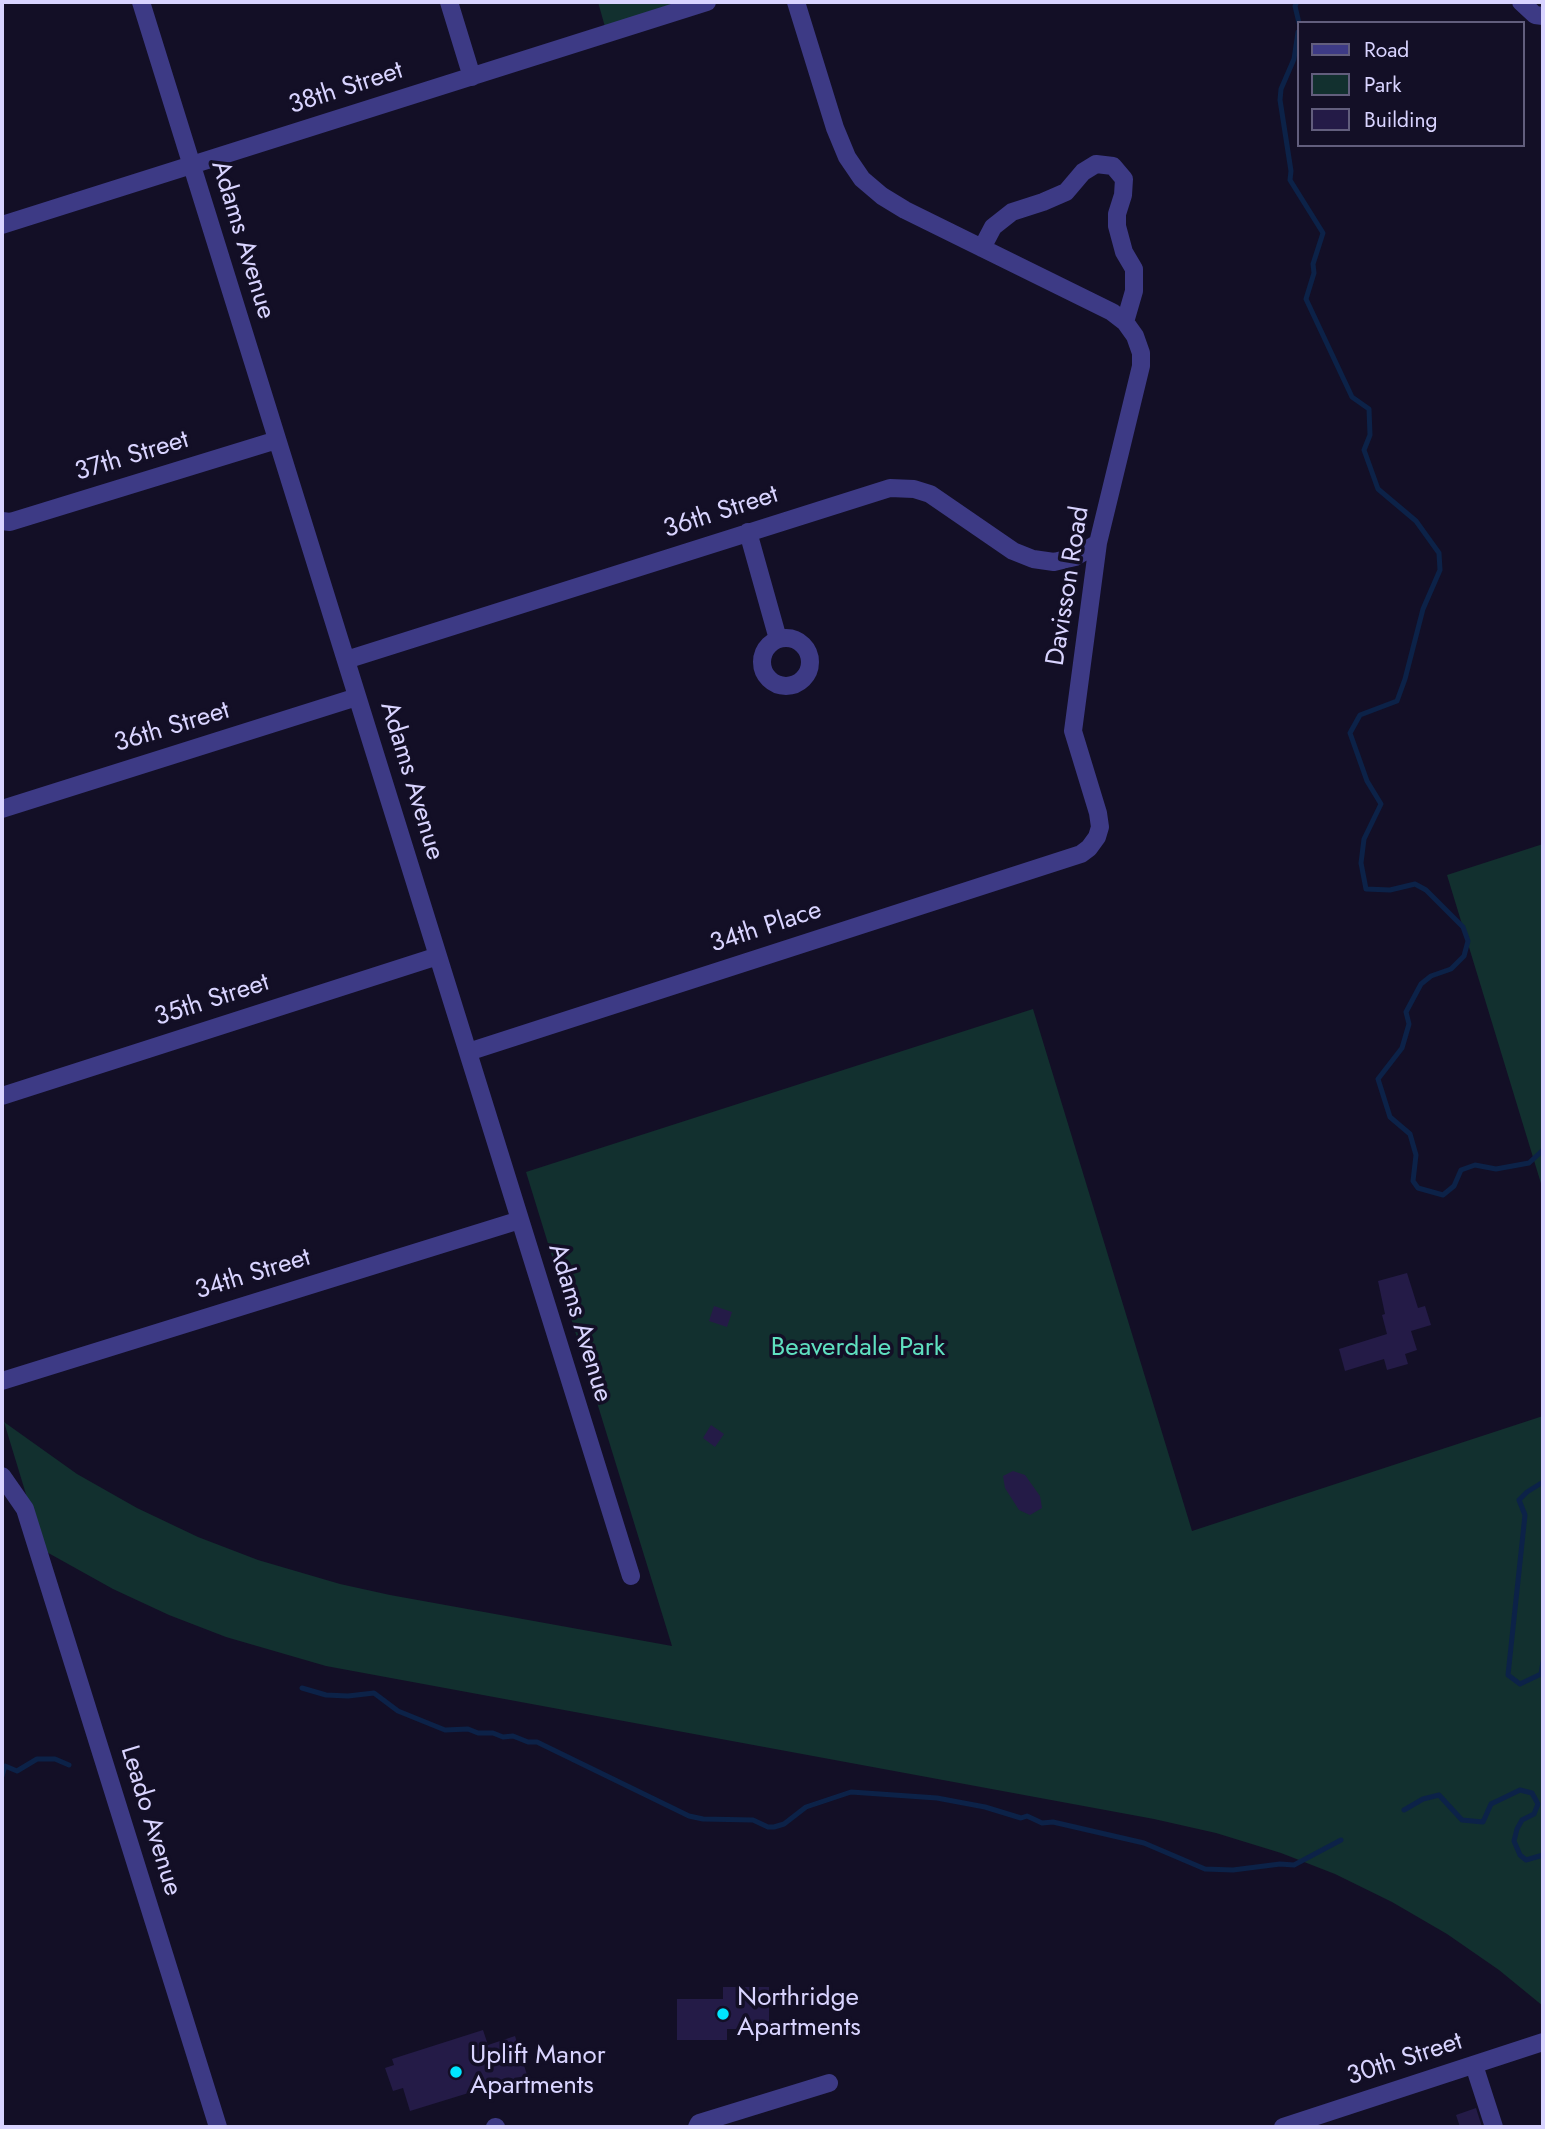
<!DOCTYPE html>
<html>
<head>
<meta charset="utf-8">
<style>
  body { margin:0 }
  #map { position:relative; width:1545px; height:2129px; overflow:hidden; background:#130f26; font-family:Jost,sans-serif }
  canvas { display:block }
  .frame { position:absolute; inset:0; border:4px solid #d9d4ff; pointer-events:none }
  .legend { position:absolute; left:1297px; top:21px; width:228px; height:126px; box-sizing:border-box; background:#130f26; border:2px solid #625e7d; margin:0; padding:9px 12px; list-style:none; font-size:21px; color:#d9d4ff }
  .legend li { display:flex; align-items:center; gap:14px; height:35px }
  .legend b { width:35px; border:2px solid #625e7d }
</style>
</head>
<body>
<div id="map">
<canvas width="1545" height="2129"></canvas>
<div class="frame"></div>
<ul class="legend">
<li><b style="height:9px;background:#3d3a85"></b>Road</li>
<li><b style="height:19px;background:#12302f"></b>Park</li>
<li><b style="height:19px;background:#241b47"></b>Building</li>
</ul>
</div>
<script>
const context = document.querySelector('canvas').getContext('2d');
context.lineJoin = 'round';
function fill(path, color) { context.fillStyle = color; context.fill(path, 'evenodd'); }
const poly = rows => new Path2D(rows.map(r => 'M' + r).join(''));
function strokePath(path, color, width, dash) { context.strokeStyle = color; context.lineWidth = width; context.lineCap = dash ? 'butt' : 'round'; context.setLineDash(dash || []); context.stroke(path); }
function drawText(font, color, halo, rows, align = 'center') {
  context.font = font + ' Jost,sans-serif'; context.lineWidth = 7; context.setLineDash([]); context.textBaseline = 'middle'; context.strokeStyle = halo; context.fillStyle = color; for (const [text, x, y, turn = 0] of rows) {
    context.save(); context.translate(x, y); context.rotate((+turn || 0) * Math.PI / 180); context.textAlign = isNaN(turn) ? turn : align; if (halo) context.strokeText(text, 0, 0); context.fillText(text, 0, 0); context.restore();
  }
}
const green = poly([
  [598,2,707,2,607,34],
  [1543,844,1543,1190,1447,875],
  [1033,1009,1192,1531,1543,1416,1543,2006,1499,1970,1447,1934,1392,1902,1335,1874,1281,1853,1216,1833,1154,1819,326,1666,226,1637,169,1615,113,1589,43,1550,4,1422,77,1474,137,1508,198,1537,258,1560,340,1584,390,1595,672,1646,526,1172]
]);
const stream = poly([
  [1297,2,1295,6,1299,23],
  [1298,32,1294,59,1281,89,1280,100,1291,171,1290,180,1323,233,1313,264,1314,273,1306,299,1352,397,1369,409,1370,435,1364,450,1378,489,1416,521,1439,553,1440,570,1423,609,1405,679,1397,701,1360,715,1350,733,1367,781,1381,804,1364,839,1361,863,1366,889,1390,890,1415,884,1426,890,1463,927,1468,941,1464,956,1451,969,1431,976,1421,984,1406,1012,1409,1024,1402,1048,1378,1079,1390,1117,1410,1134,1416,1155,1413,1181,1418,1188,1443,1195,1454,1186,1461,1170,1475,1165,1496,1169,1529,1163,1543,1150],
  [1543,1482,1527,1492,1519,1500,1525,1515,1508,1675,1520,1684,1541,1674,1543,1662],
  [302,1688,326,1695,348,1696,374,1693,398,1711,445,1730,468,1729,478,1733,493,1733,503,1737,513,1736,528,1742,537,1742,689,1816,703,1819,753,1820,768,1827,774,1827,784,1824,806,1807,851,1792,937,1798,985,1807,1021,1818,1027,1816,1042,1823,1053,1822,1144,1843,1205,1869,1233,1870,1280,1864,1294,1865,1341,1840],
  [2,1776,5,1766,17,1771,37,1759,55,1759,69,1765],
  [1404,1810,1423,1799,1439,1795,1462,1820,1483,1822,1491,1804,1520,1790,1532,1793,1538,1804,1534,1814,1522,1820,1517,1829,1514,1841,1520,1855,1526,1860,1543,1855]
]);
const building = poly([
  [1407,1273,1418,1308,1425,1306,1431,1325,1411,1331,1417,1350,1405,1354,1408,1364,1387,1370,1384,1359,1345,1371,1339,1349,1387,1334,1382,1315,1385,1314,1378,1281],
  [714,1306,732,1312,727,1327,709,1321],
  [711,1425,724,1434,715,1447,703,1438],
  [1013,1471,1025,1475,1040,1496,1042,1508,1030,1515,1019,1510,1005,1488,1003,1476],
  [723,1987,769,1987,769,2029,727,2029,727,2040,677,2040,677,1999,723,1999],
  [483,2030,488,2045,515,2036,527,2075,410,2111,403,2088,393,2091,385,2068,394,2065,392,2059],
  [1476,2108,1482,2127,1460,2127,1456,2115]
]);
const minor = poly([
  [141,2,631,1576],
  [449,2,472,77],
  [1521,2,1535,15,1543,16],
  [2,225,707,2],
  [982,248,993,227,1012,212,1043,202,1066,192,1083,172,1096,164,1113,166,1124,179,1123,195,1117,214,1117,226,1124,252,1134,269,1134,291,1125,322],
  [2,521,10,522,277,440],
  [748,532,778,639],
  '762 662a24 24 0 1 1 48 0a24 24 0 1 1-48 0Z',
  [346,660,890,488,914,489,930,494,1013,551,1033,559,1054,562,1075,557,1098,543],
  [2,809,357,697],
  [468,1052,1081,854,1089,848,1097,837,1100,827,1098,813,1073,731,1098,543,1141,366,1141,353,1135,336,1125,322,1112,312,905,210,882,196,862,179,847,157,835,128,796,2],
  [2,1096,438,956],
  [2,1381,520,1220],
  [2,1476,25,1509,218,2127],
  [1474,2065,1494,2127],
  [495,2127,496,2127],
  [697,2127,699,2123,829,2083],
  [1283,2127,1543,2042]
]);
const markers = [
  [723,2014,7,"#00e5ff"],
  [456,2072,7,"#00e5ff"]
];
const streetNames = [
  ["38th Street",346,89,-18],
  ["Adams Avenue",242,240,73],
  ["37th Street",132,457,-17],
  ["36th Street",721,513,-18],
  ["Davisson Road",1069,586,-81],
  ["36th Street",172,728,-17],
  ["Adams Avenue",411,781,73],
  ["34th Place",766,928,-18],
  ["35th Street",212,1001,-18],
  ["34th Street",253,1275,-17],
  ["Adams Avenue",579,1323,73],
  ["Leado Avenue",150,1821,73],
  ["30th Street",1405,2060,-18]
];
const parkNames = [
  ["Beaverdale Park",858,1349]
];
const poiNames = [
  ["Northridge",737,1999],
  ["Apartments",737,2029],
  ["Uplift Manor",470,2057],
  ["Apartments",470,2087]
];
fill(green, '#12302f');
strokePath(stream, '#0c2248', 5);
fill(building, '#241b47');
strokePath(minor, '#3d3a85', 18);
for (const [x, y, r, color] of markers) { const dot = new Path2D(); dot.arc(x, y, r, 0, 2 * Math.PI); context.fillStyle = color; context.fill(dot); strokePath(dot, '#130f26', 2.5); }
drawText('26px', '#d9d4ff', '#130f26', streetNames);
drawText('26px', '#5fe0c0', '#130f26', parkNames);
drawText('26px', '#d9d4ff', '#130f26', poiNames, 'left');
</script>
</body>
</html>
